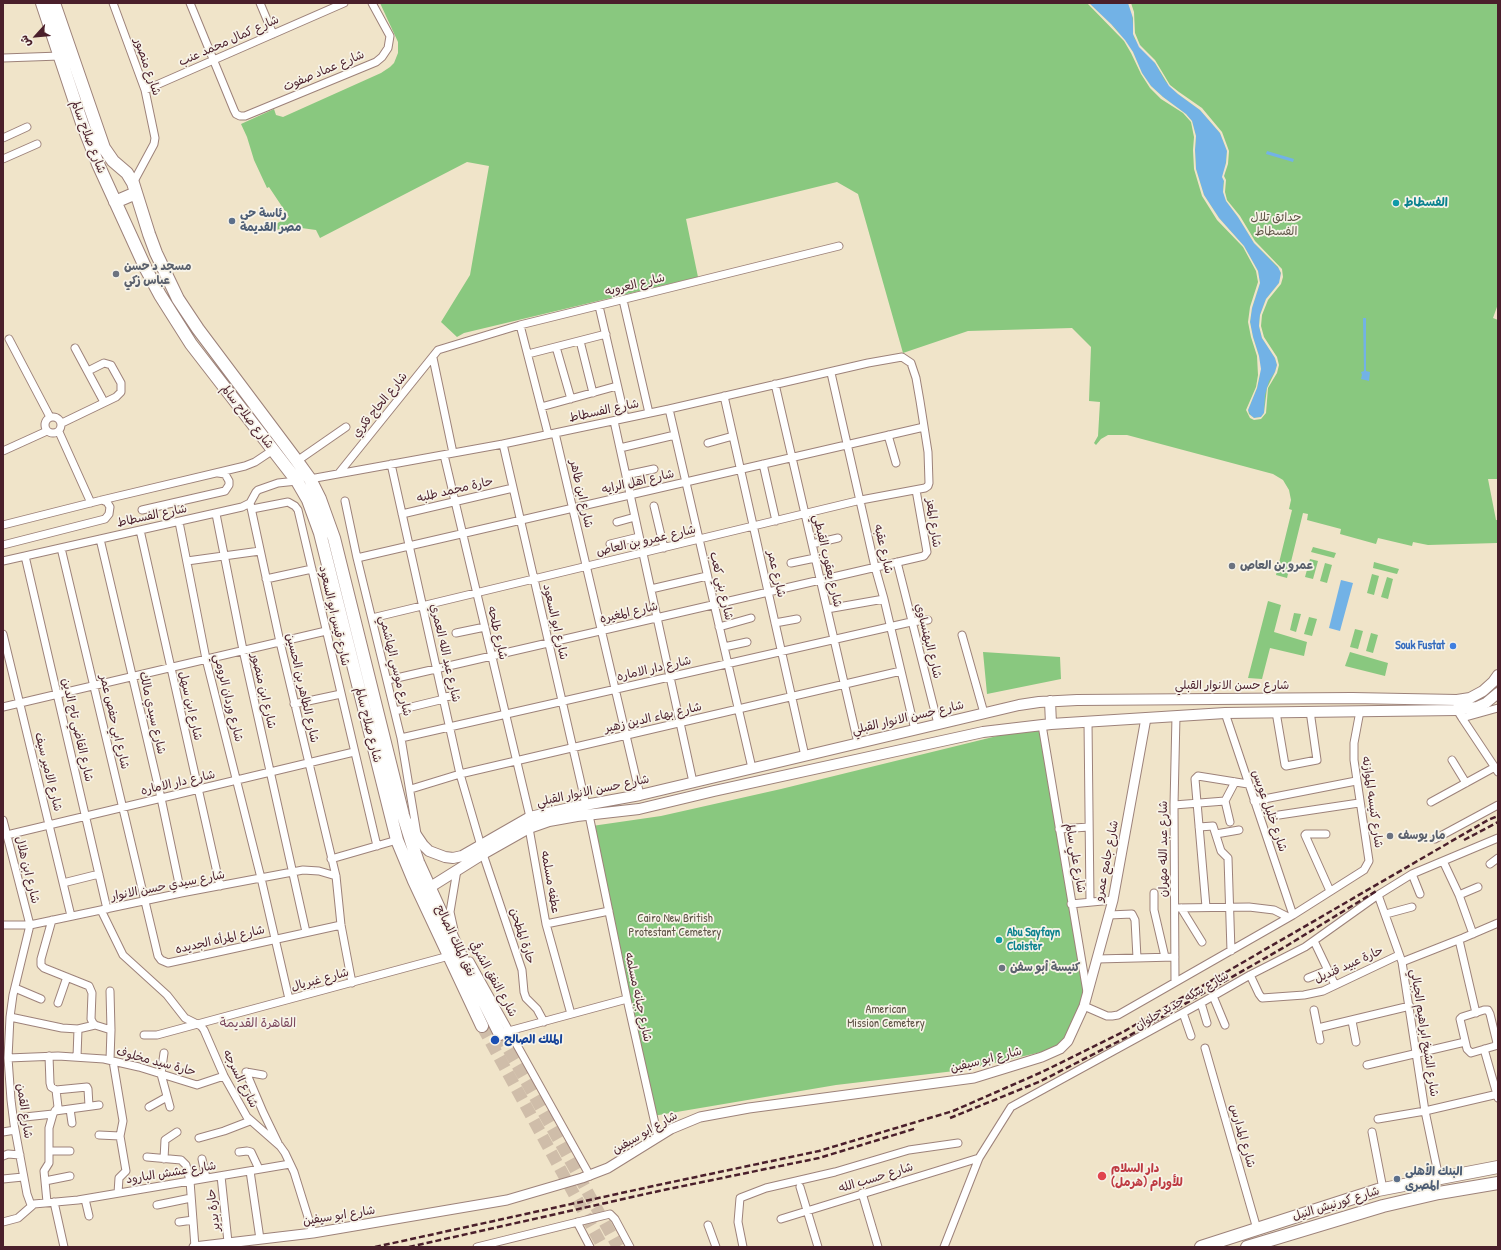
<!DOCTYPE html>
<html>
<head>
<meta charset="utf-8">
<style>
  body { margin:0 }
  #map { position:relative; width:1501px; height:1250px; overflow:hidden; background:#f0e4c9; font-family:"Patrick Hand","Playpen Sans Arabic",sans-serif }
  canvas { display:block }
  .frame { position:absolute; inset:0; border:4px solid #4a1f2b; pointer-events:none }
  .north { position:absolute; left:16px; top:16px; width:40px; height:40px; -webkit-text-stroke:3px #f7f3e8; paint-order:stroke; rotate:243deg; font-size:11px; font-weight:700; line-height:16px; text-align:center; color:#4a1f2b }
  .north::after { content:''; display:block; margin:auto; width:14px; height:18px; background:#4a1f2b; clip-path:polygon(50% 0,100% 100%,50% 72%,0 100%) }
</style>
</head>
<body>
<div id="map">
<canvas width="1501" height="1250"></canvas>
<div class="frame"></div>
<div class="north">ش</div>
</div>
<script>
const context = document.querySelector('canvas').getContext('2d');
context.lineJoin = 'round';
function fill(path, color) { context.fillStyle = color; context.fill(path, 'evenodd'); }
const poly = rows => new Path2D(rows.map(r => 'M' + r).join(''));
function strokePath(path, color, width, dash) { context.strokeStyle = color; context.lineWidth = width; context.lineCap = dash ? 'butt' : 'round'; context.setLineDash(dash || []); context.stroke(path); }
function drawText(font, color, halo, rows, align = 'center') {
  context.font = font + ' "Patrick Hand","Playpen Sans Arabic",sans-serif'; context.lineWidth = 3.5; context.setLineDash([]); context.textBaseline = 'middle'; context.strokeStyle = halo; context.fillStyle = color; for (const [text, x, y, turn = 0] of rows) {
    context.save(); context.translate(x, y); context.rotate((+turn || 0) * Math.PI / 180); context.textAlign = isNaN(turn) ? turn : align; if (halo) context.strokeText(text, 0, 0); context.fillText(text, 0, 0); context.restore();
  }
}
const green = poly([
  [380,3,1498,3,1498,304,1493,318,1498,320,1498,455,1497,479,1488,479,1496,520,1497,520,1497,543,1428,545,1413,542,1412,546,1378,538,1376,544,1340,534,1341,529,1307,520,1308,514,1303,513,1287,578,1276,575,1292,510,1289,509,1291,500,1289,490,1283,480,1273,474,1127,435,1108,435,1101,439,1096,445,1094,443,1098,436,1100,402,1089,401,1091,347,1072,328,968,331,903,353,858,194,837,182,686,219,698,277,464,333,457,337,441,322,470,275,489,166,467,162,320,238,316,230,287,226,274,231,272,226,289,217,269,187,267,188,254,160,247,137,241,124,274,109,276,115,283,117,381,73,390,67,394,63,398,53,398,42],
  [1313,547,1336,553,1334,558,1311,552],
  [1310,559,1318,561,1313,579,1305,577],
  [1374,562,1399,569,1397,574,1373,568],
  [1325,563,1332,565,1327,583,1320,581],
  [1372,574,1379,576,1374,595,1367,593],
  [1387,577,1393,579,1388,599,1381,597],
  [1268,601,1281,605,1274,632,1307,642,1304,656,1270,648,1262,679,1248,678],
  [1294,613,1301,614,1296,632,1290,630],
  [1309,617,1317,619,1312,636,1304,634],
  [1355,629,1363,631,1358,649,1350,647],
  [1371,633,1378,635,1373,653,1366,651],
  [983,652,1060,657,1061,679,987,694],
  [1350,652,1388,663,1385,676,1345,666],
  [1042,725,1087,994,1059,1048,963,1070,836,1085,653,1116,592,826,661,816,781,789]
]);
const water = poly([
  [1089,3,1128,3,1132,12,1134,38,1155,63,1165,81,1178,94,1200,110,1220,133,1227,151,1223,188,1226,201,1238,217,1254,243,1280,270,1281,277,1279,283,1266,299,1260,315,1259,326,1262,338,1275,358,1277,365,1275,372,1269,381,1265,395,1264,413,1261,417,1254,418,1251,416,1248,410,1257,388,1260,375,1259,356,1253,337,1250,322,1252,308,1260,283,1258,271,1244,246,1219,218,1204,195,1196,169,1195,150,1196,136,1192,121,1186,114,1163,97,1151,86,1142,73,1133,52,1116,29],
  [1267,151,1294,159,1293,162,1266,154],
  [1363,318,1366,318,1366,371,1370,372,1369,381,1361,379,1362,375,1361,372,1364,371],
  [1341,580,1353,583,1340,631,1329,628]
]);
const pier = poly([
  [1087,3,1089,3,1111,24,1125,40,1133,52,1142,73,1151,86,1163,97,1186,114,1192,121,1196,136,1195,150,1196,169,1204,195,1219,218,1244,246,1258,271,1260,283,1252,308,1250,322,1253,337,1259,356,1261,369,1257,388,1248,410,1249,414,1254,418,1261,417,1264,413,1267,388,1275,372,1277,365,1275,358,1262,338,1259,326,1260,315,1266,299,1279,283,1281,273,1278,267,1254,243,1238,217,1226,201,1223,192,1224,181,1222,177,1226,163,1227,151,1220,133,1200,110,1178,94,1169,86,1155,63,1139,47,1133,34,1133,18,1128,3,1131,3,1134,12,1135,33,1140,45,1155,60,1170,85,1179,92,1202,108,1222,132,1229,151,1228,164,1224,176,1226,180,1225,192,1227,200,1240,216,1255,241,1282,269,1283,277,1281,284,1268,300,1262,315,1261,326,1264,337,1277,357,1279,365,1277,373,1268,388,1266,413,1261,419,1254,420,1250,418,1246,410,1256,387,1258,375,1257,356,1251,337,1248,322,1250,307,1258,282,1256,271,1243,247,1217,220,1202,196,1194,169,1193,150,1194,137,1191,122,1183,113,1161,99,1150,88,1141,74,1131,53,1124,41]
]);
const trunkTunnel = poly([
  [482,1026,603,1247],
  [500,1034,618,1247]
]);
const minor = poly([
  [113,3,145,90,155,138,154,144,133,183],
  [190,3,234,110,236,114,240,116,245,116,376,62,382,57,388,48,390,36,372,3],
  [260,3,273,34],
  [3,58,60,56],
  [145,90,344,3],
  [3,138,27,127],
  [3,159,37,144],
  [623,300,649,413],
  [599,306,625,418],
  [520,325,548,434],
  [9,339,50,417],
  [580,341,593,393],
  [556,347,571,399],
  [75,348,104,402],
  [528,354,606,334],
  [433,358,453,453],
  [831,373,875,567,884,599,915,730],
  [775,384,858,743],
  [724,396,805,756],
  [541,407,617,386],
  [669,409,752,768],
  '45 425a8 8 0 1 1 16 0a8 8 0 1 1-16 0Z',
  [614,421,693,782],
  [62,423,116,397,121,392,121,383,111,365,104,363,88,371],
  [59,432,91,503],
  [555,433,640,795],
  [888,435,896,463],
  [708,443,733,436],
  [503,444,586,805],
  [620,448,675,435],
  [3,451,47,431],
  [444,455,530,817],
  [297,461,346,427],
  [391,464,460,774,481,846],
  [763,464,776,521],
  [339,473,438,350,520,325,839,246],
  [626,475,654,469],
  [310,479,503,444,669,409,868,363,902,357,911,363,916,378,920,401,928,452,929,483,928,486,925,488,861,500,372,618],
  [345,501,357,558,401,738,417,834],
  [250,503,280,642,336,876,341,925,352,983],
  [654,506,664,548],
  [252,509,288,502,295,506,298,510,377,846],
  [142,510,225,491,229,485,229,481,225,474,218,473],
  [216,514,243,650,306,932],
  [402,514,513,488],
  [179,522,206,659,261,878,289,999],
  [617,522,635,517],
  [3,525,102,500,245,466,255,462,273,450],
  [140,530,220,886],
  [100,539,161,798,181,893],
  [610,544,639,537],
  [812,544,838,538],
  [3,545,105,519,109,514,110,507,107,502,102,500],
  [61,548,158,956,161,960,168,963,341,925],
  [25,556,107,909],
  [357,558,924,427],
  [3,561,242,507,250,503,256,492,258,490,278,483,297,481],
  [187,561,260,551],
  [897,562,938,724],
  [791,563,815,558],
  [266,579,312,569],
  [651,589,707,576],
  [827,609,884,599],
  [775,623,797,619],
  [719,627,751,618],
  [456,633,485,627],
  [3,634,71,916],
  [962,635,984,713],
  [724,647,747,642],
  [388,680,924,556,927,552,916,490],
  [443,697,453,696],
  [294,704,341,694],
  [1457,706,1457,710,1462,718,1498,772],
  [3,707,326,631],
  [395,711,444,699],
  [1276,712,1285,765,1286,766,1317,760,1310,711],
  [1225,713,1293,915],
  [1462,718,1498,708],
  [1088,722,1090,902],
  [1042,725,1087,992],
  [401,738,911,622,928,620],
  [1452,760,1466,783],
  [411,789,460,774,901,671],
  [1254,801,1356,781],
  [1431,802,1495,767],
  [1174,805,1225,801],
  [589,815,627,999,658,1137],
  [1279,815,1359,803],
  [3,820,30,925,13,995,10,1017,8,1058,11,1100,14,1124,27,1194,31,1205],
  [1230,822,1225,801,1235,782],
  [1199,827,1213,826,1221,851,1228,858,1231,951],
  [529,828,546,924,571,1014],
  [1059,829,1089,827],
  [1216,834,1239,830],
  [1326,834,1306,834,1305,835,1330,891],
  [7,835,354,752],
  [1435,839,1498,805],
  [483,854,522,970,524,992,526,998,537,1009,544,1022],
  [331,859,397,840],
  [1443,861,1459,895,1473,934],
  [1490,864,1498,858],
  [1412,874,1420,894],
  [63,883,99,874],
  [1154,893,1154,910,1165,957],
  [1378,895,1402,962,1425,1111,1439,1178],
  [1459,895,1478,887],
  [1071,904,1113,900],
  [1206,907,1195,779,1198,776,1248,784],
  [1175,908,1249,907,1274,910,1288,917],
  [1181,908,1202,942],
  [101,910,123,955,167,995,185,1018,201,1026,204,1030,224,1076,247,1117,280,1146,285,1153,294,1172,313,1233],
  [1386,914,1412,907],
  [1109,915,1132,914,1135,920,1137,958],
  [52,920,41,959,41,965,44,968,89,986,92,993,91,1019,93,1023,95,1025,111,1030],
  [546,924,609,911],
  [3,925,30,925,181,893,303,870,319,871,336,876],
  [454,930,450,912,457,870],
  [1459,940,1476,1013],
  [1314,941,1335,985],
  [1097,959,1175,957],
  [470,961,590,1176],
  [1402,962,1463,938,1498,923],
  [1250,975,1259,994,1262,998,1304,995,1323,991,1399,955],
  [1308,978,1328,970],
  [1175,982,1174,805,1176,716],
  [15,988,41,999],
  [1213,996,1225,1025],
  [58,1003,67,977],
  [1201,1003,1207,1023],
  [1084,1006,1107,1016,1112,1016,1118,1015,1293,915,1364,870,1369,861,1354,760,1354,743,1360,711],
  [1314,1010,1320,1040],
  [1484,1010,1488,1010,1490,1014,1497,1043,1495,1046,1471,1053,1467,1049,1460,1019,1462,1017,1484,1010],
  [1183,1013,1191,1036],
  [10,1017,62,1028,78,1029,95,1025],
  [1352,1021,1356,1042],
  [1318,1028,1410,1006],
  [505,1032,627,999],
  [144,1035,157,1035,449,956],
  [1205,1048,1257,1229],
  [1484,1049,1498,1098],
  [164,1053,161,1074,170,1107],
  [77,1057,78,1029],
  [8,1058,58,1056,104,1059,139,1067,197,1085,224,1076],
  [110,1060,111,1030,110,991],
  [113,1061,123,1121,120,1136,126,1171,119,1178,118,1193],
  [1367,1065,1465,1042],
  [246,1072,263,1112,278,1143],
  [246,1072,263,1075],
  [56,1090,87,1087,88,1089,89,1106],
  [149,1107,167,1097],
  [70,1109,72,1123],
  [55,1111,99,1105],
  [25,1117,53,1114],
  [1378,1119,1425,1111,1498,1094],
  [3,1132,15,1130],
  [1372,1132,1383,1189],
  [99,1135,120,1136],
  [199,1138,224,1131,250,1121],
  [49,1151,70,1151],
  [239,1152,247,1151,251,1152,259,1169],
  [3,1156,8,1154,20,1155],
  [147,1157,181,1160,186,1165,190,1181,195,1247],
  [164,1159,165,1140,177,1132],
  [202,1159,206,1178],
  [250,1171,260,1239],
  [221,1176,228,1242],
  [3,1179,23,1177],
  [45,1181,70,1176],
  [800,1187,818,1247],
  [862,1193,878,1247],
  [85,1199,89,1216],
  [47,1202,44,1171,49,1163,49,1128,53,1114,58,1107,56,1090,51,1087,50,1083,49,1056],
  [54,1202,64,1247],
  [157,1205,191,1198],
  [781,1219,979,1158],
  [3,1222,18,1218,34,1204,78,1200,290,1164],
  [179,1222,193,1220],
  [577,1222,590,1247],
  [708,1225,716,1247],
  [477,1247,610,1214,615,1219,630,1247],
  [743,1247,738,1222,740,1198,766,1188,835,1172,909,1150,958,1143],
  [944,1247,979,1158,1011,1107,1201,1003,1250,975,1305,947,1378,895,1412,874,1498,838]
]);
const tertiary = poly([
  [194,1247,313,1233,507,1200,582,1178,608,1168,671,1129,700,1117,749,1108,974,1078,1042,1057,1060,1049,1068,1041,1084,1006,1113,900,1146,718]
]);
const secondary = poly([
  [1050,701,1051,724],
  [408,823,423,845,429,851,445,857,453,858,462,856,530,817,574,807,640,795,1019,705,1039,702,1077,700,1352,698,1457,700,1470,698,1483,691,1493,682,1498,675],
  [424,891,483,854,529,828,549,821,577,816,639,809,714,791,983,732,1051,724,1225,713,1457,710,1477,707,1486,703,1498,693]
]);
const trunk = poly([
  [42,3,82,123,98,164,146,269,160,295,191,344,297,481,308,500,320,533,397,840,414,881,482,1026],
  [54,3,104,148,113,161,127,173,133,183,149,234,156,253,178,299,198,329,297,461,310,479,320,499,334,538,403,815,413,847,418,862,458,950,500,1034],
  [115,202,136,193],
  [1201,1247,1378,1190,1498,1167],
  [1247,1247,1383,1206,1439,1193,1498,1183]
]);
const rail = poly([
  [1464,840,1498,822],
  [950,1118,1041,1081,1127,1037,1288,945,1378,890],
  [375,1247,658,1185,819,1151,953,1111,1042,1072,1123,1032,1488,820,1498,816],
  [409,1247,659,1191,819,1158,917,1128]
]);
const markers = [
  [1396,203,4,"#0f9aa8"],
  [232,221,4,"#5c6f8a"],
  [116,274,4,"#6b7280"],
  [1232,566,4,"#6b7280"],
  [1453,646,4,"#3f7fe0"],
  [1390,836,4,"#6b7280"],
  [999,940,4,"#0f9aa8"],
  [1002,968,4,"#6b7280"],
  [495,1040,5,"#1a4fb4"],
  [1102,1176,5,"#e0444e"],
  [1397,1179,4,"#5c6f8a"]
];
const streetNames = [
  ["شارع كمال محمد عنب",229,41,-24],
  ["شارع منصور",147,67,71],
  ["شارع عماد صفوت",324,71,-23],
  ["شارع صلاح سالم",88,137,69],
  ["شارع العروبه",635,285,-14],
  ["شارع الحاج فكري",380,405,-51],
  ["شارع الفسطاط",604,411,-12],
  ["شارع صلاح سالم",247,417,52],
  ["شارع اهل الرايه",638,482,-13],
  ["حارة محمد طلبه",455,490,-13],
  ["شارع ابن طاهر",581,494,77],
  ["شارع الفسطاط",152,516,-12],
  ["شارع المعز",933,523,82],
  ["شارع عمرو بن العاص",646,541,-13],
  ["شارع عقبه",883,549,77],
  ["شارع يعقوب القبطي",827,561,77],
  ["شارع عمر",776,574,77],
  ["شارع بني كعب",721,586,77],
  ["شارع المغيره",629,613,-13],
  ["شارع قيس ابو السعود",334,616,77],
  ["شارع ابو السعود",555,622,77],
  ["شارع طلحه",497,633,77],
  ["شارع البهنساوي",928,641,76],
  ["شارع عبد الله العمري",445,653,77],
  ["شارع موسي الهاشمي",395,666,76],
  ["شارع دار الاماره",654,669,-13],
  ["شارع حسن الانوار القبلي",1232,686],
  ["شارع الطاهر بن الحسين",302,688,77],
  ["شارع ابن منصور",263,691,77],
  ["شارع وردان الرومي",228,698,76],
  ["شارع ابن سهل",190,706,77],
  ["شارع سيدي مالك",152,713,77],
  ["شارع بهاء الدين زهير",653,718,-13],
  ["شارع حسن الانوار القبلي",908,718,-13],
  ["شارع ابي حفص عمر",114,722,77],
  ["شارع صلاح سالم",368,725,76],
  ["شارع القاضي تاج الدين",77,730,77],
  ["شارع الامير سيف",48,772,76],
  ["شارع دار الاماره",178,783,-13],
  ["شارع حسن الانوار القبلي",593,791,-12],
  ["شارع كنيسه الموازنه",1372,802,82],
  ["شارع خليل عويس",1269,811,71],
  ["شارع عبد الله مهران",1164,849,-90],
  ["شارع علي سالم",1075,858,80],
  ["شارع جامع عمرو",1107,861,-79],
  ["شارع ابن هلال",27,870,76],
  ["عطفه مسلمه",550,882,80],
  ["شارع سيدي حسن الانوار",168,886,-11],
  ["حارة المطحن",522,936,72],
  ["شارع المرأه الجديده",220,940,-13],
  ["نفق الملك الصالح",455,941,65],
  ["حارة عبيد قنديل",1349,965,-24],
  ["شارع النفق الشرقي",493,979,61],
  ["شارع غبريال",320,980,-15],
  ["شارع جبانه مسلمه",638,997,78],
  ["شارع سكه حديد حلوان",1182,1001,-30],
  ["شارع الشيخ ابراهيم الجبالي",1424,1033,81],
  ["شارع ابو سيفين",986,1060,-14],
  ["حارة سيد مخلوف",156,1062,15],
  ["شارع السرجه",240,1079,63],
  ["شارع القمن",24,1111,82],
  ["شارع ابو سيفين",645,1133,-30],
  ["شارع المدارس",1242,1136,74],
  ["شارع عشش البارود",171,1173,-9],
  ["شارع حسب الله",876,1178,-17],
  ["شارع كورنيش النيل",1336,1204,-17],
  ["حارة بدير",214,1210,-97],
  ["شارع ابو سيفين",339,1216,-9]
];
const cultureNames = [
  ["الفسطاط",1404,203],
  ["Abu Sayfayn",1007,933],
  ["Cloister",1007,947]
];
const serviceNames = [
  ["رئاسة حى",240,214],
  ["مصر القديمة",240,228],
  ["البنك الأهلى",1405,1172],
  ["المصرى",1405,1186]
];
const parkNames = [
  ["حدائق تلال",1276,218],
  ["الفسطاط",1276,232],
  ["Cairo New British",675,919],
  ["Protestant Cemetery",675,933],
  ["American",886,1010],
  ["Mission Cemetery",886,1024]
];
const worshipNames = [
  ["مسجد د حسن",124,267],
  ["عباس زكي",124,281],
  ["عمرو بن العاص",1240,566],
  ["مار يوسف",1398,836],
  ["كنيسة أبو سفن",1010,968]
];
const shopNames = [
  ["Souk Fustat",1445,646]
];
const transitNames = [
  ["الملك الصالح",504,1040]
];
const healthNames = [
  ["دار السلام",1111,1169],
  ["للأورام (هرمل)",1111,1183]
];
const neighbourhoodNames = [
  ["القاهرة القديمة",258,1024]
];
fill(green, '#89c87f');
fill(water, '#72b2e6');
fill(pier, '#f0e4c9');
strokePath(trunkTunnel, '#cfbda9', 12, [12, 6]);
strokePath(minor, '#9d827a', 9);
strokePath(tertiary, '#9d827a', 11);
strokePath(secondary, '#9d827a', 12);
strokePath(trunk, '#9d827a', 14);
strokePath(minor, '#fff', 7);
strokePath(tertiary, '#fff', 9);
strokePath(secondary, '#fff', 10);
strokePath(trunk, '#fff', 12);
strokePath(rail, '#4a1f2b', 2.5, [6, 3]);
for (const [x, y, r, color] of markers) { const dot = new Path2D(); dot.arc(x, y, r, 0, 2 * Math.PI); context.fillStyle = color; context.fill(dot); strokePath(dot, '#f7f3e8', 1.5); }
drawText('12px', '#4a1f2b', '#f7f3e8', streetNames);
drawText('bold 12px', '#0d838f', '#f7f3e8', cultureNames, 'left');
drawText('bold 12px', '#4e5e75', '#f7f3e8', serviceNames, 'left');
drawText('12px', '#5d5244', '#f7f3e8', parkNames);
drawText('bold 12px', '#5b616d', '#f7f3e8', worshipNames, 'left');
drawText('bold 12px', '#366cbe', '#f7f3e8', shopNames, 'right');
drawText('bold 12px', '#164399', '#f7f3e8', transitNames, 'left');
drawText('bold 12px', '#be3a42', '#f7f3e8', healthNames, 'left');
drawText('13px', '#7c485d', '#f7f3e8', neighbourhoodNames);
</script>
</body>
</html>
